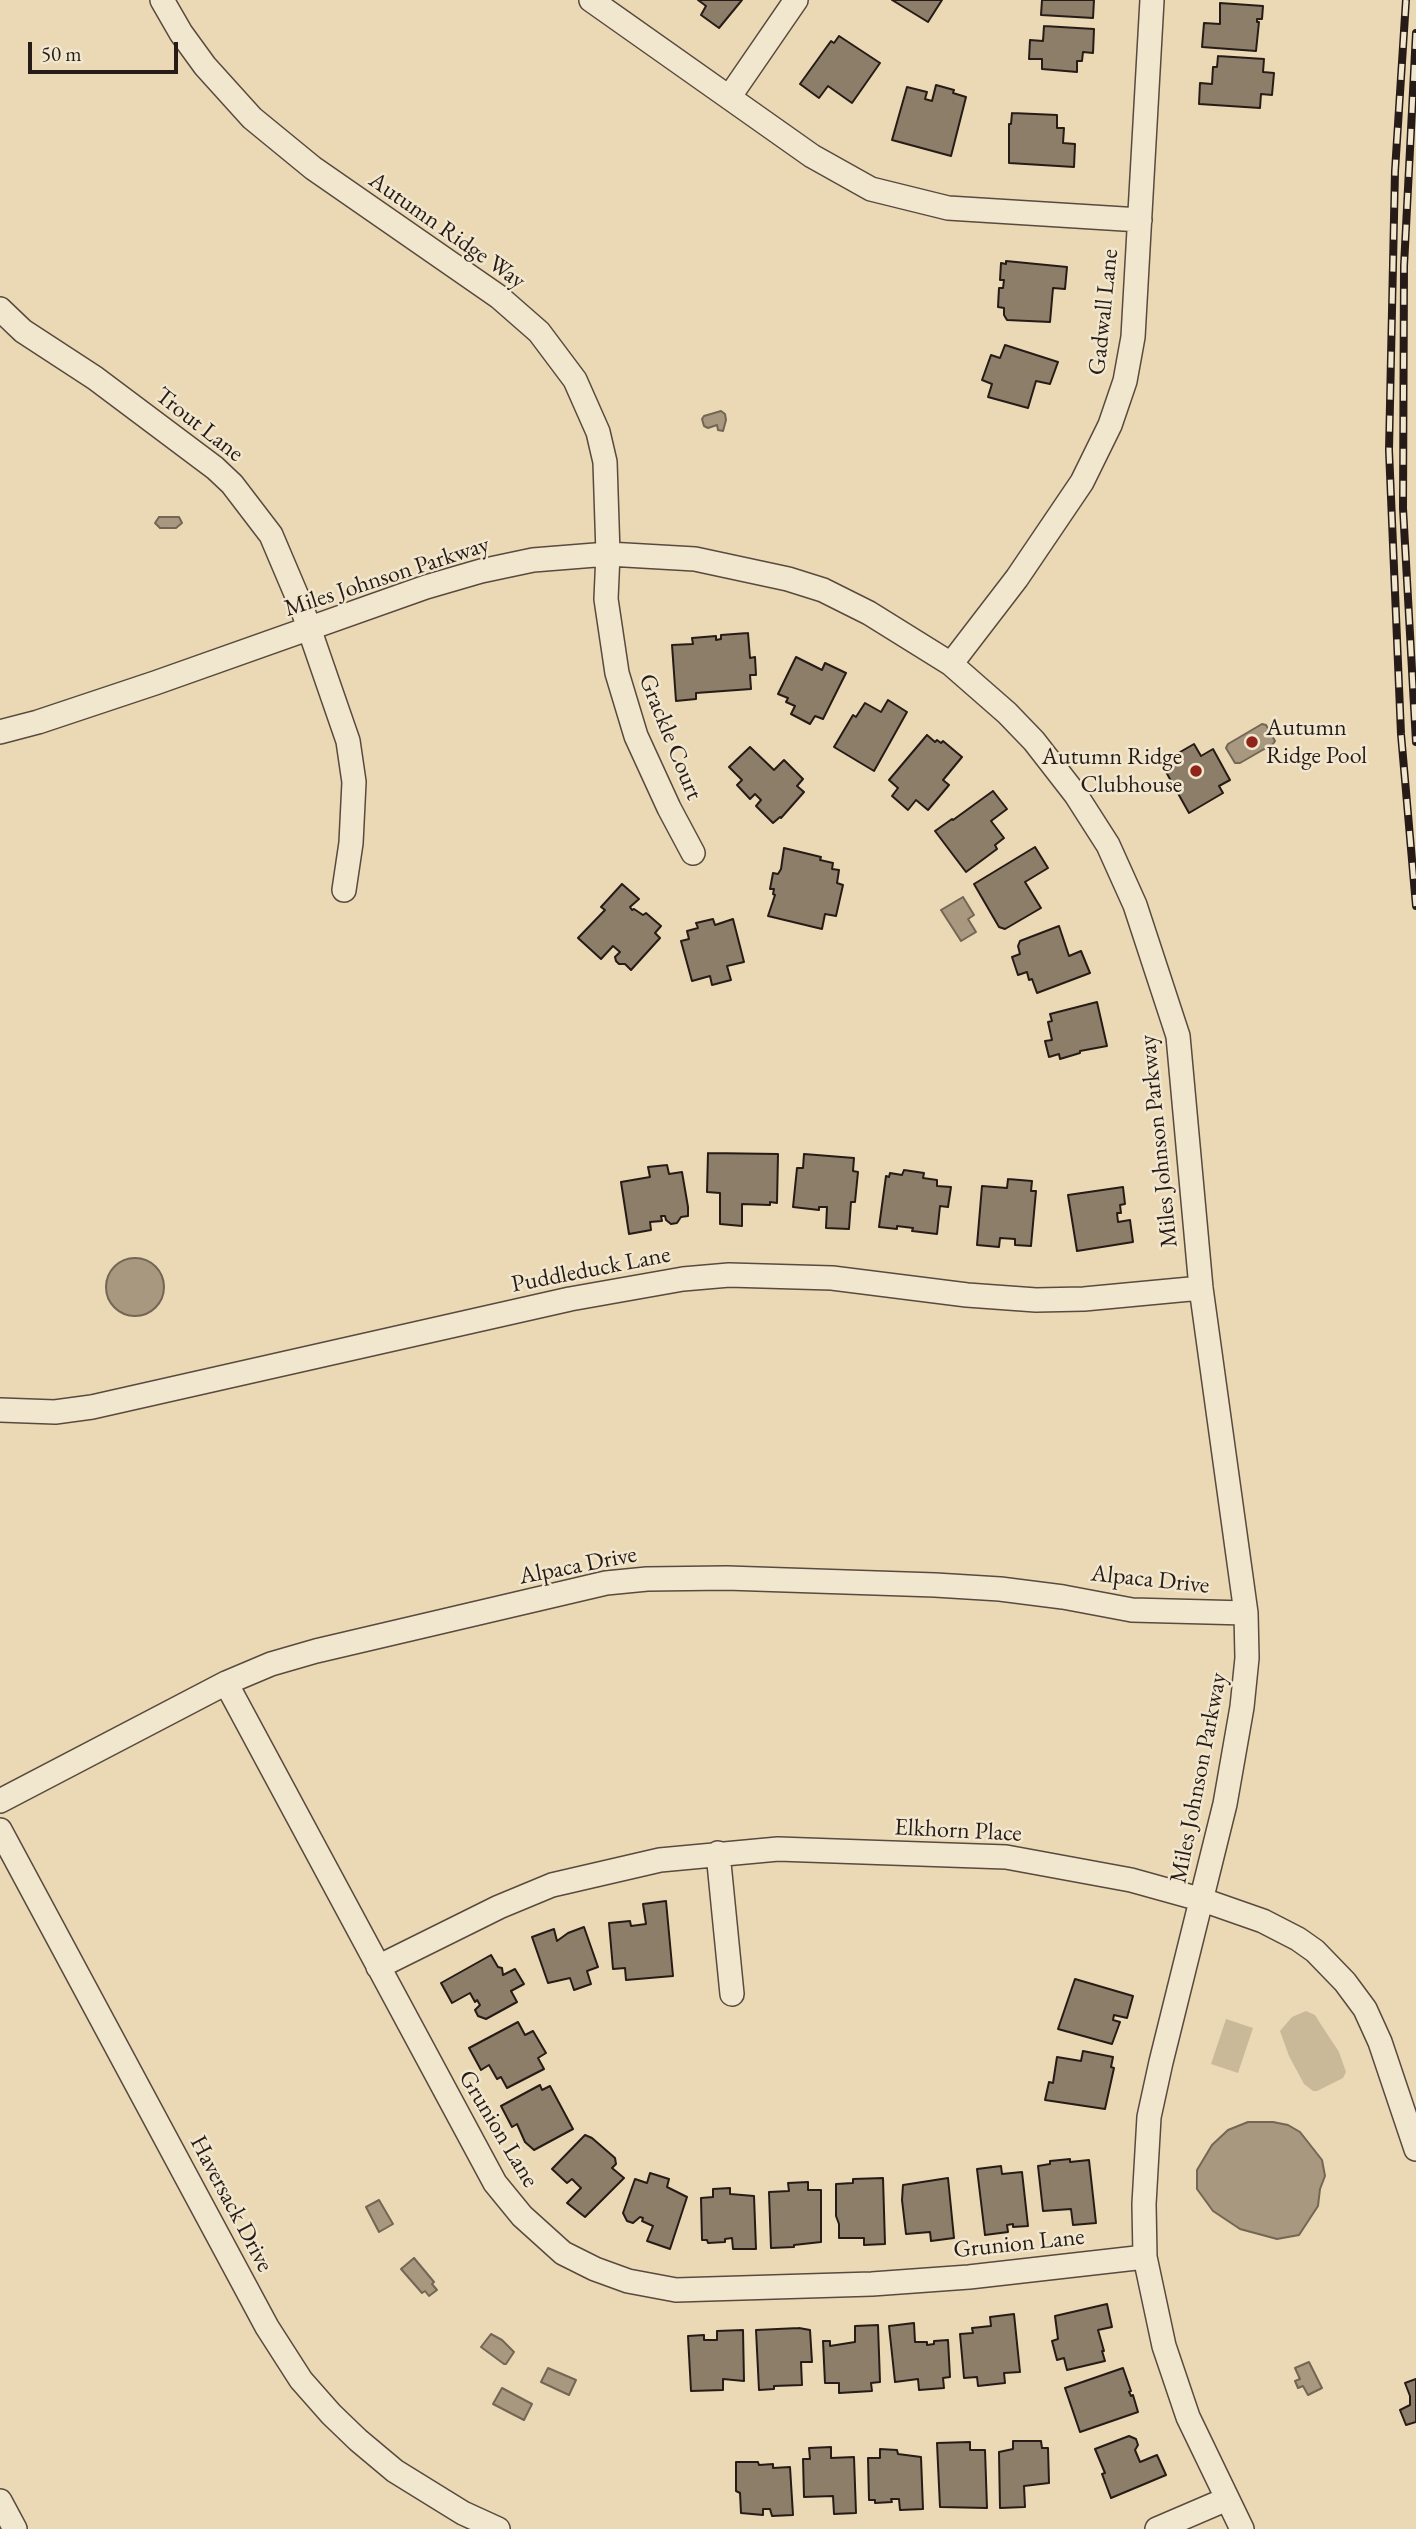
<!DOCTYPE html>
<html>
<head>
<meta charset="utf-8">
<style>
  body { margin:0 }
  #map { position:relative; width:1416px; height:2529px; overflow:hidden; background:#ead9b4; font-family:"EB Garamond",serif }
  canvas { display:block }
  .scale { position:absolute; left:28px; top:42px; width:150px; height:32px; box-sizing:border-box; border:4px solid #271b17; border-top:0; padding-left:9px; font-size:21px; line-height:24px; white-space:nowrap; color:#271b17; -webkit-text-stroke:5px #f1e6ce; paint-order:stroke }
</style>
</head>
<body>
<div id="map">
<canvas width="1416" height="2529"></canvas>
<div class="scale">50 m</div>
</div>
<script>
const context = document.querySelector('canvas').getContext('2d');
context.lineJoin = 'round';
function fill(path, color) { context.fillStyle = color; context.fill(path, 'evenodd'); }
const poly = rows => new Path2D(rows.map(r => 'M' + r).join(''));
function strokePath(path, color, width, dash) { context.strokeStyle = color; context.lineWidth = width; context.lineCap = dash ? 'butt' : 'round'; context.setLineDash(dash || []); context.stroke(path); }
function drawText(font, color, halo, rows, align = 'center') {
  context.font = font + ' "EB Garamond",serif'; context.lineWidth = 5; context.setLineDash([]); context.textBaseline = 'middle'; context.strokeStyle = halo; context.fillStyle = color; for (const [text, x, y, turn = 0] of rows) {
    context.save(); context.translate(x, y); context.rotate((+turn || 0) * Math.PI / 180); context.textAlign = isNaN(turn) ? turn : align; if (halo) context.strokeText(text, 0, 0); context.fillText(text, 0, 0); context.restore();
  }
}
const green = poly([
  [1306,2011,1315,2015,1320,2023,1339,2052,1346,2072,1343,2078,1317,2091,1313,2091,1304,2084,1289,2056,1280,2031,1292,2017],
  [1226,2019,1253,2028,1238,2073,1211,2064]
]);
const water = poly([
  [721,411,725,414,726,420,723,431,718,430,717,425,708,428,704,426,702,419,704,416,721,411],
  [159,517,179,517,182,523,176,528,160,528,155,523,159,517],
  [1262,724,1266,725,1275,741,1273,744,1240,763,1235,763,1226,748,1228,744,1262,724],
  [963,897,974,915,968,919,976,932,961,941,941,910,963,897],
  '106 1287a29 29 0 1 1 58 0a29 29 0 1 1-58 0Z',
  [1248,2122,1273,2122,1288,2125,1300,2132,1322,2160,1325,2176,1320,2189,1318,2206,1299,2235,1277,2239,1240,2229,1213,2211,1197,2189,1197,2170,1212,2145,1228,2130,1248,2122],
  [379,2200,393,2224,379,2232,366,2207,379,2200],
  [414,2258,434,2282,432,2284,437,2290,429,2296,425,2291,422,2293,401,2269,414,2258],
  [491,2334,502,2340,514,2352,506,2364,504,2364,481,2347,491,2334],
  [1309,2362,1322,2388,1308,2395,1303,2386,1298,2388,1295,2381,1300,2379,1295,2368,1309,2362],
  [548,2368,576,2380,569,2395,541,2382,548,2368],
  [502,2388,532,2404,524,2420,493,2404,502,2388]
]);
const building = poly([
  [698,0,742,0,719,28,701,15,706,6,698,0],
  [892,0,942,0,928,22,892,0],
  [1042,0,1094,0,1093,18,1041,15,1042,0],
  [1220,3,1263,6,1262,19,1257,19,1257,22,1259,22,1256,51,1202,47,1204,23,1220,24,1220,3],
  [1044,26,1094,29,1093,53,1083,52,1082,61,1077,61,1077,72,1042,69,1042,59,1029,59,1030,40,1043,41,1044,26],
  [839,36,880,63,852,103,828,86,819,98,800,84,831,41,834,43,839,36],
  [1218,56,1264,59,1263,72,1274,73,1272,95,1261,94,1260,108,1199,104,1200,83,1212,84,1213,67,1217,67,1218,56],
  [936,85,954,90,953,93,966,97,951,156,892,140,907,87,927,92,925,99,932,101,936,85],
  [1012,113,1057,115,1057,128,1064,128,1063,143,1075,144,1074,167,1009,163,1009,124,1011,124,1012,113],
  [1006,261,1067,267,1065,289,1053,288,1050,322,1007,320,1004,315,1004,308,998,307,999,288,1003,288,1004,280,1000,280,1001,263,1006,264,1006,261],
  [1005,345,1058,362,1050,384,1036,381,1028,408,988,397,992,384,982,380,991,355,1000,358,1005,345],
  [748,633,750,658,755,657,756,675,750,675,751,689,696,693,696,699,676,701,672,645,693,644,692,638,716,636,716,640,721,639,721,635,748,633],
  [796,657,822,670,825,663,846,673,823,719,815,716,810,724,791,714,795,706,786,702,788,698,778,694,796,657],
  [888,700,907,712,874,771,834,747,853,715,856,717,865,703,881,712,888,700],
  [927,735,935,742,937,740,941,743,943,741,962,757,943,780,949,785,928,810,916,800,908,810,892,796,898,788,889,780,927,735],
  [1194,744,1201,756,1213,749,1230,780,1219,786,1223,793,1189,813,1161,763,1194,744],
  [750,747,774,770,784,760,803,779,797,786,804,792,781,818,780,817,773,823,756,806,761,800,755,794,750,799,737,785,742,780,729,767,750,747],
  [993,791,1007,809,991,821,1004,838,995,845,997,849,966,872,935,831,952,819,953,820,993,791],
  [1035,847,1048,868,1025,882,1041,908,1005,929,999,927,974,884,1035,847],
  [784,848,821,857,820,860,833,863,832,869,839,870,837,883,843,885,836,916,825,914,822,929,768,916,775,895,773,894,774,889,770,889,773,873,778,874,781,869,784,848],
  [622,884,639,899,630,907,632,910,634,909,643,915,646,913,661,926,655,933,660,938,631,970,625,964,619,964,616,961,615,957,620,952,613,946,601,959,578,938,605,910,601,907,622,884],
  [713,919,715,925,733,919,744,962,727,966,731,980,712,985,710,976,692,981,681,941,689,939,687,931,698,928,696,923,713,919],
  [1059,926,1069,956,1081,951,1090,973,1037,993,1032,979,1029,980,1027,972,1018,975,1012,957,1020,954,1018,946,1020,941,1059,926],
  [1097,1002,1107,1046,1080,1051,1080,1053,1060,1059,1059,1054,1049,1057,1045,1041,1052,1040,1048,1022,1052,1021,1050,1014,1097,1002],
  [708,1153,778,1154,777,1203,770,1202,770,1205,742,1204,742,1226,720,1224,720,1193,707,1192,708,1153],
  [804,1154,854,1158,853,1171,858,1172,855,1202,851,1202,849,1229,826,1228,827,1207,819,1207,819,1210,793,1207,797,1168,803,1168,804,1154],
  [667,1165,669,1174,682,1172,688,1207,688,1216,681,1217,677,1223,671,1224,666,1220,665,1216,661,1216,662,1221,650,1222,651,1230,629,1234,621,1182,650,1177,648,1167,667,1165],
  [904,1170,924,1173,923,1178,937,1180,937,1186,951,1187,948,1207,940,1206,937,1234,912,1231,913,1228,897,1226,897,1229,879,1227,886,1176,889,1177,890,1173,902,1175,904,1170],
  [1008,1179,1032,1181,1031,1191,1036,1191,1031,1246,1015,1245,1015,1239,1000,1238,999,1247,977,1245,982,1186,1007,1188,1008,1179],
  [1123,1187,1125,1204,1120,1205,1121,1213,1117,1213,1118,1222,1130,1220,1133,1242,1077,1251,1068,1195,1123,1187],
  [666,1901,673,1976,626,1980,625,1968,613,1969,609,1923,630,1921,631,1926,646,1924,643,1904,666,1901],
  [584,1927,598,1967,587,1971,591,1984,574,1990,570,1978,548,1983,532,1937,554,1929,557,1941,568,1933,584,1927],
  [491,1955,498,1967,502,1968,503,1975,515,1969,524,1984,511,1991,517,2002,486,2019,478,2016,475,2010,480,2005,477,2000,475,2002,470,1993,452,2003,441,1983,491,1955],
  [1075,1979,1133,1996,1127,2018,1114,2015,1113,2020,1120,2022,1112,2044,1058,2029,1075,1979],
  [518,2022,525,2035,533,2031,546,2053,538,2058,544,2069,507,2088,501,2077,497,2079,489,2065,481,2070,469,2048,518,2022],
  [1083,2051,1113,2057,1111,2067,1114,2068,1105,2109,1045,2100,1049,2082,1053,2083,1057,2057,1081,2061,1083,2051],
  [540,2085,542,2090,550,2086,573,2129,534,2150,525,2142,517,2124,512,2127,501,2106,540,2085],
  [585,2135,592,2138,615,2158,616,2164,612,2168,624,2178,585,2217,567,2203,581,2188,572,2179,567,2183,552,2169,585,2135],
  [1070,2159,1070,2162,1089,2160,1096,2223,1073,2225,1071,2209,1043,2211,1038,2166,1050,2164,1050,2161,1070,2159],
  [1001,2166,1002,2174,1022,2172,1028,2226,1013,2227,1013,2224,1007,2225,1008,2232,985,2235,977,2169,1001,2166],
  [650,2173,669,2179,667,2187,687,2197,670,2249,647,2241,653,2226,642,2221,643,2218,640,2217,633,2223,627,2221,623,2213,635,2179,647,2183,650,2173],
  [883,2178,885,2244,864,2245,864,2238,839,2238,839,2224,836,2216,836,2184,853,2183,853,2179,883,2178],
  [948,2178,954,2238,931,2241,930,2232,906,2234,902,2200,903,2185,948,2178],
  [808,2182,808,2190,821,2190,821,2242,794,2245,794,2247,771,2248,769,2192,789,2191,788,2183,808,2182],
  [730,2188,730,2194,754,2196,756,2249,733,2249,732,2238,725,2239,725,2242,708,2243,707,2240,702,2240,701,2198,713,2197,713,2189,730,2188],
  [1107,2304,1112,2327,1098,2330,1104,2351,1102,2351,1105,2361,1067,2370,1064,2358,1057,2360,1052,2341,1058,2339,1055,2316,1107,2304],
  [1014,2314,1020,2372,1004,2373,1005,2383,978,2386,977,2377,964,2378,960,2334,973,2333,972,2328,991,2326,990,2317,1014,2314],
  [914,2323,915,2342,927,2342,927,2345,934,2344,934,2341,948,2340,950,2377,943,2378,944,2388,919,2390,918,2379,895,2382,889,2326,914,2323],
  [878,2325,880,2382,871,2383,872,2391,839,2393,839,2383,825,2383,823,2341,830,2341,830,2346,855,2342,855,2326,878,2325],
  [799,2328,810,2330,812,2362,801,2362,802,2385,774,2386,774,2389,759,2390,756,2330,799,2328],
  [743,2330,744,2381,723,2379,723,2390,691,2391,688,2336,704,2335,704,2340,717,2340,717,2331,743,2330],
  [1123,2368,1131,2391,1129,2392,1131,2396,1133,2395,1138,2412,1080,2432,1065,2388,1123,2368],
  [1416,2379,1416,2422,1406,2425,1400,2410,1410,2405,1410,2396,1405,2383,1416,2379],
  [1129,2436,1136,2439,1138,2445,1135,2450,1140,2462,1157,2455,1166,2475,1111,2498,1102,2474,1105,2473,1095,2449,1129,2436],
  [1013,2441,1041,2441,1042,2448,1048,2448,1049,2483,1024,2486,1025,2507,1000,2508,999,2452,1013,2449,1013,2441],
  [970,2442,970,2450,985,2450,987,2508,940,2507,937,2443,970,2442],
  [831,2447,831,2458,854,2457,856,2513,834,2514,833,2496,804,2497,803,2459,810,2459,809,2448,831,2447],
  [880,2449,897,2450,898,2454,921,2457,923,2509,900,2510,899,2499,891,2499,892,2502,875,2503,875,2500,869,2500,868,2458,880,2458,880,2449],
  [736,2462,758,2462,759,2465,773,2464,773,2468,790,2467,793,2515,772,2516,770,2509,763,2509,763,2515,741,2513,740,2493,736,2491,736,2462]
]);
const minor = poly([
  [162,0,181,33,205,66,252,118,313,168,499,297,539,332,575,380,598,432,605,462,608,554,606,599,617,673,636,736,669,808,693,853],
  [591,0,812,156,871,189,948,208,1140,220],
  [730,96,796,0],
  [0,309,23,331,95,378,215,468,232,484,271,535,302,608,348,741,354,782,351,843,344,890],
  [951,664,1017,578,1082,482,1110,425,1125,381,1133,337,1152,0],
  [0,732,38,722,155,683,426,587,481,571,533,560,608,554,695,559,788,579,823,590,869,613,951,664,1007,713,1034,741,1076,795,1108,845,1135,905,1178,1036,1201,1288,1246,1613,1247,1658,1242,1707,1225,1804,1161,2062,1149,2117,1144,2204,1145,2257,1164,2346,1188,2417,1242,2529],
  [0,1410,55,1412,92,1407,570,1299,683,1279,729,1275,832,1278,967,1295,1036,1300,1084,1299,1201,1288],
  [226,1683,495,2183,522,2216,563,2253,595,2269,628,2281,676,2290,872,2284,969,2277,1145,2257],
  [0,1801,226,1683,271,1664,316,1651,606,1583,647,1579,727,1578,935,1585,1000,1589,1063,1597,1132,1610,1246,1613],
  [0,1830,267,2327,301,2380,331,2414,358,2440,395,2471,463,2513,498,2529],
  [718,1853,732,1994],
  [378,1967,499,1907,552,1885,660,1860,778,1849,1006,1857,1131,1880,1203,1900,1263,1921,1298,1939,1315,1951,1345,1982,1365,2009,1380,2042,1416,2149],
  [0,2501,15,2529],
  [1157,2529,1227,2499]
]);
const rail = poly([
  [1406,0,1395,171,1389,450,1401,734,1416,906],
  [1416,33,1404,266,1403,508,1416,742]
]);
const markers = [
  [1252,742,7,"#8f2418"],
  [1196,771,7,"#8f2418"]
];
const streetNames = [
  ["Autumn Ridge Way",447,231,35],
  ["Gadwall Lane",1104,312,-84],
  ["Trout Lane",199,425,38],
  ["Miles Johnson Parkway",387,577,-18],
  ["Grackle Court",670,737,68],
  ["Miles Johnson Parkway",1159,1141,-96],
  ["Puddleduck Lane",591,1270,-11],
  ["Alpaca Drive",578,1566,-11],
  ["Alpaca Drive",1150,1580,6],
  ["Miles Johnson Parkway",1199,1778,-79],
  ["Elkhorn Place",958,1831,3],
  ["Grunion Lane",498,2129,59],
  ["Haversack Drive",231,2204,62],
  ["Grunion Lane",1019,2244,-6]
];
const poiNames = [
  ["Autumn",1266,728],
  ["Ridge Pool",1266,756],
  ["Autumn Ridge",1182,757,"right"],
  ["Clubhouse",1182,785,"right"]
];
fill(green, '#c9b999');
fill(water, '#a8987f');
strokePath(water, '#746655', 2);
fill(building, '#8c7e69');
strokePath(building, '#271b17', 2);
strokePath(minor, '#584a3e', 26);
strokePath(minor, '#f1e6ce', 23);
strokePath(rail, '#271b17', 8);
strokePath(rail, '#f1e6ce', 5, [16]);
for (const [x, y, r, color] of markers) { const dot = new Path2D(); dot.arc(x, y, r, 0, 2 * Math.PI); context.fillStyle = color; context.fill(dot); strokePath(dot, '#f1e6ce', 2.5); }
drawText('24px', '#271b17', '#f1e6ce', streetNames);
drawText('24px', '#271b17', '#f1e6ce', poiNames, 'left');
</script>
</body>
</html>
